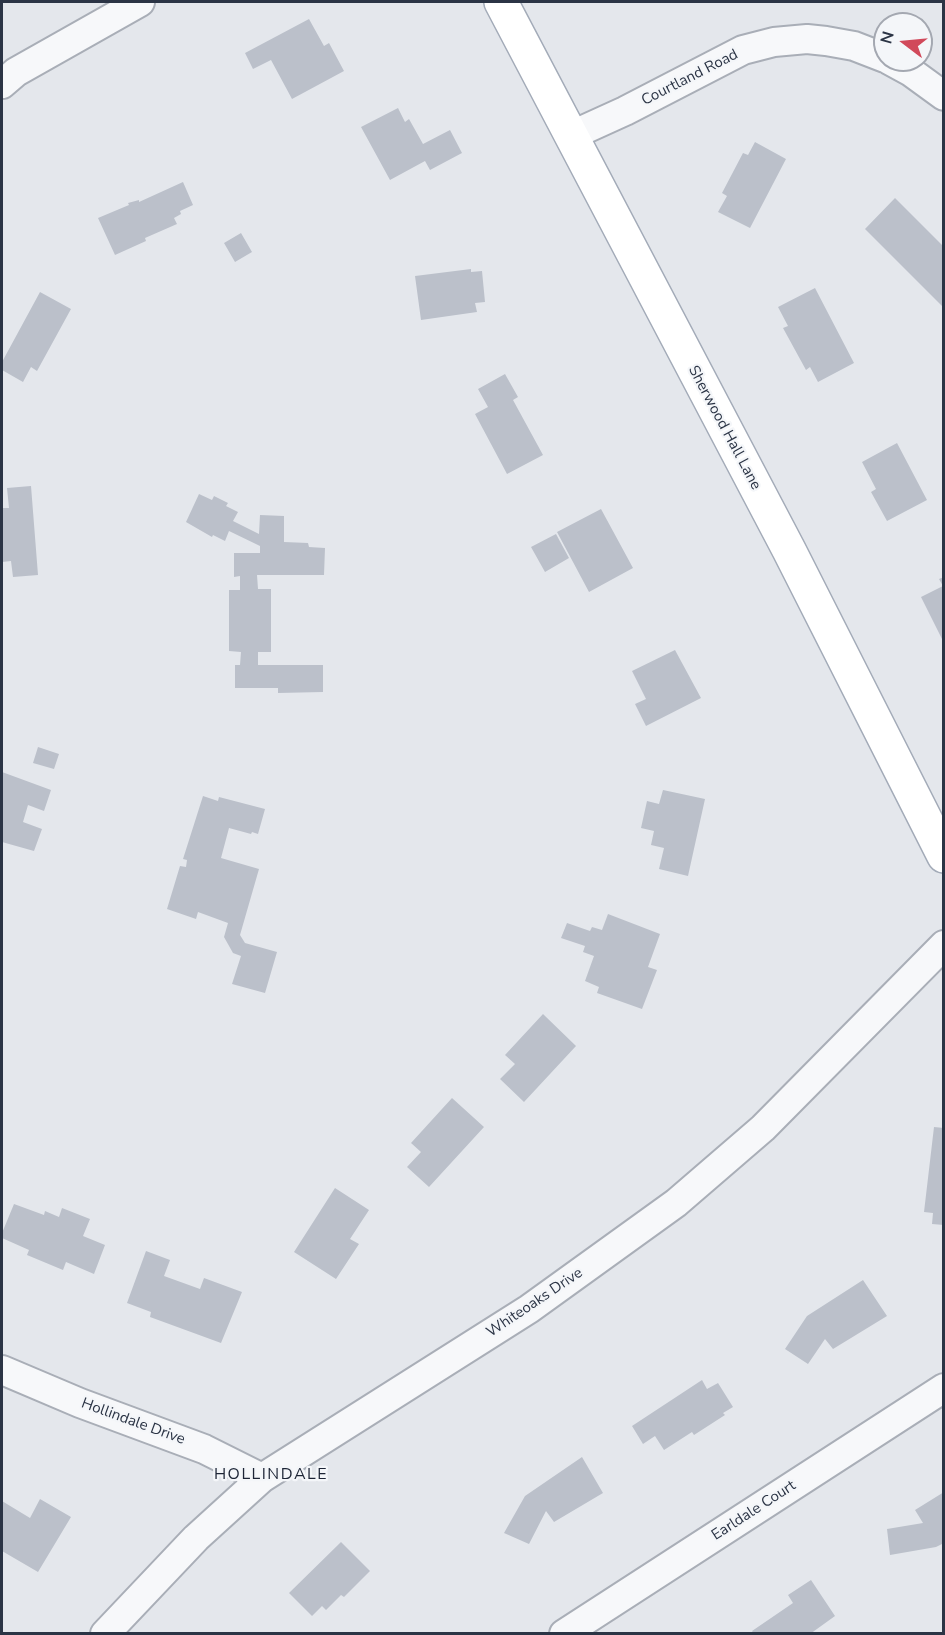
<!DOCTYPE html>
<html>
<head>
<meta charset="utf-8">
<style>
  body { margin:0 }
  #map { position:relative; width:945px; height:1635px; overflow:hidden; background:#e4e7ec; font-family:"Nunito Sans",sans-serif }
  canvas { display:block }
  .frame { position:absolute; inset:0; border:3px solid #2b3445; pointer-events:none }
  .north { position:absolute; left:873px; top:12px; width:60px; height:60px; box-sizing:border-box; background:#f4f6f9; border:2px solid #a4a8b1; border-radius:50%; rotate:286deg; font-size:16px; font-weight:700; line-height:24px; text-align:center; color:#2b3445 }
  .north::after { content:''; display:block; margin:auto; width:21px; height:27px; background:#d1495b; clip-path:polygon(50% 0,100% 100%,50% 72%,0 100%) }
</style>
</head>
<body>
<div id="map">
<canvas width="945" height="1635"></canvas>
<div class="frame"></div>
<div class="north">N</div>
</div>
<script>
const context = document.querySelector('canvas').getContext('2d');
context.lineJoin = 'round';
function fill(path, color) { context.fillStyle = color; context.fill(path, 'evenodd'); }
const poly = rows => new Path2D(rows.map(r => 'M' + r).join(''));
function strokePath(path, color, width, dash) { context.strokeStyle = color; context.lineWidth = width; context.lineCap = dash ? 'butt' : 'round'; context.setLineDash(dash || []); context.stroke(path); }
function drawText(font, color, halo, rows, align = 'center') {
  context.font = font + ' "Nunito Sans",sans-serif'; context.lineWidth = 4.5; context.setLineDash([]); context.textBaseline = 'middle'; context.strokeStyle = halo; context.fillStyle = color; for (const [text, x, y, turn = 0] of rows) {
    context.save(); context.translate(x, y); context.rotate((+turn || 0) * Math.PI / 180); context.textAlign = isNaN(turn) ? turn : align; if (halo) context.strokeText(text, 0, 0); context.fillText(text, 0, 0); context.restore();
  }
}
const building = poly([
  [309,19,324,46,329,43,344,71,292,99,271,60,253,69,245,53],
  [398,108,405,122,409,119,423,144,450,130,462,153,430,170,425,161,390,180,361,127],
  [755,142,786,159,750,228,718,212,727,196,722,193,743,153,748,155],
  [183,182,193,205,180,211,181,214,174,218,177,224,145,238,146,241,115,255,98,218,129,205,128,203,139,200,139,202],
  [895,198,944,247,944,308,865,229],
  [241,233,252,252,235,262,224,243],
  [471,269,471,272,482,271,485,302,475,303,477,312,421,320,415,276],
  [815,288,854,363,818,382,810,367,806,370,783,328,788,326,778,307],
  [40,292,71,309,37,371,31,367,23,382,2,370,2,362],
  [505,374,518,397,513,400,543,455,507,474,475,414,488,407,478,389],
  [897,443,927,500,887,521,871,492,876,489,862,462],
  [31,486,38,575,13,577,11,561,2,562,2,508,9,508,7,488],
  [199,494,212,500,214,496,228,503,226,506,238,512,233,521,259,534,260,515,284,516,284,542,308,543,309,547,325,548,324,575,257,575,258,589,271,589,271,652,258,652,258,665,323,665,323,692,278,693,278,688,235,688,235,665,240,665,241,652,229,651,229,590,240,590,240,576,234,577,234,553,260,553,260,546,229,531,225,541,213,535,212,537,186,522],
  [601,509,633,568,589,592,557,532],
  [556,534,569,558,545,572,531,547],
  [944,577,944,643,921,597,943,586,939,579],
  [675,650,701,698,646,726,635,704,646,699,632,671],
  [38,747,59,754,54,769,33,763],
  [2,772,51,790,44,811,28,805,23,822,42,829,34,851,2,842],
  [663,790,705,799,688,876,659,869,664,848,651,845,654,831,641,828,647,801,659,804],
  [203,796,218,801,219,797,265,809,258,834,252,832,251,834,229,828,221,858,259,869,240,935,245,943,277,952,265,993,232,984,241,956,233,953,224,937,228,923,198,912,196,919,167,909,180,866,186,867,187,860,183,859],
  [608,914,660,934,648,967,657,970,642,1009,597,993,599,987,585,981,594,956,583,952,585,946,561,938,567,923,590,931,592,927,602,930],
  [543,1014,576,1046,524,1102,500,1079,515,1064,505,1055],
  [452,1098,484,1127,429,1187,407,1167,421,1152,411,1143],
  [934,1127,944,1128,944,1225,932,1224,933,1213,924,1212],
  [335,1188,369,1210,350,1239,359,1244,336,1279,294,1252],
  [14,1204,44,1215,45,1211,59,1217,62,1208,90,1219,83,1236,105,1245,94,1274,66,1262,63,1270,27,1255,29,1250,2,1238,2,1233],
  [146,1251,170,1260,164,1276,200,1289,204,1278,242,1292,221,1343,150,1317,151,1312,127,1303],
  [863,1280,887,1316,833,1349,825,1339,808,1364,785,1349,807,1316],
  [702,1380,707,1389,718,1383,733,1407,723,1413,725,1415,694,1435,692,1432,664,1450,655,1436,643,1444,632,1426],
  [582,1457,603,1493,554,1522,546,1511,529,1544,504,1533,525,1496],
  [944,1492,944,1543,936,1547,890,1555,887,1529,923,1523,915,1510],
  [40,1499,71,1517,38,1572,2,1551,2,1501,30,1518],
  [341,1542,370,1571,344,1597,341,1595,326,1610,322,1606,312,1616,289,1593],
  [811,1580,835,1616,810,1634,754,1634,752,1631,793,1603,788,1595]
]);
const minor = poly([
  [889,60,911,72,944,96],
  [2,84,16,72,140,2],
  [570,136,625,111,743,50,774,42,807,39,826,41,854,46,885,58],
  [2,1370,80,1403,204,1449,262,1478],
  [105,1634,196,1538,262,1478,529,1309,676,1203,763,1128,944,945],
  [564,1634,944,1388]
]);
const major = poly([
  [501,2,789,550,944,856]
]);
const streetNames = [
  ["Courtland Road",690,78,-27],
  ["Sherwood Hall Lane",724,428,62],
  ["Whiteoaks Drive",535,1303,-34],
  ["Hollindale Drive",133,1422,20],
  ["Earldale Court",754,1511,-33]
];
const neighbourhoodNames = [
  ["HOLLINDALE",271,1475]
];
fill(building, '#bbc0ca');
strokePath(minor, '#a9aeb7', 32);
strokePath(major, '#a3abb8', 36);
strokePath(minor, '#f7f8fa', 28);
strokePath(major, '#fff', 33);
drawText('15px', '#2b3445', '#f4f6f9', streetNames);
context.letterSpacing = '1.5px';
drawText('16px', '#1d2536', '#f4f6f9', neighbourhoodNames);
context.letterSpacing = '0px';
</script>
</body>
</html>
